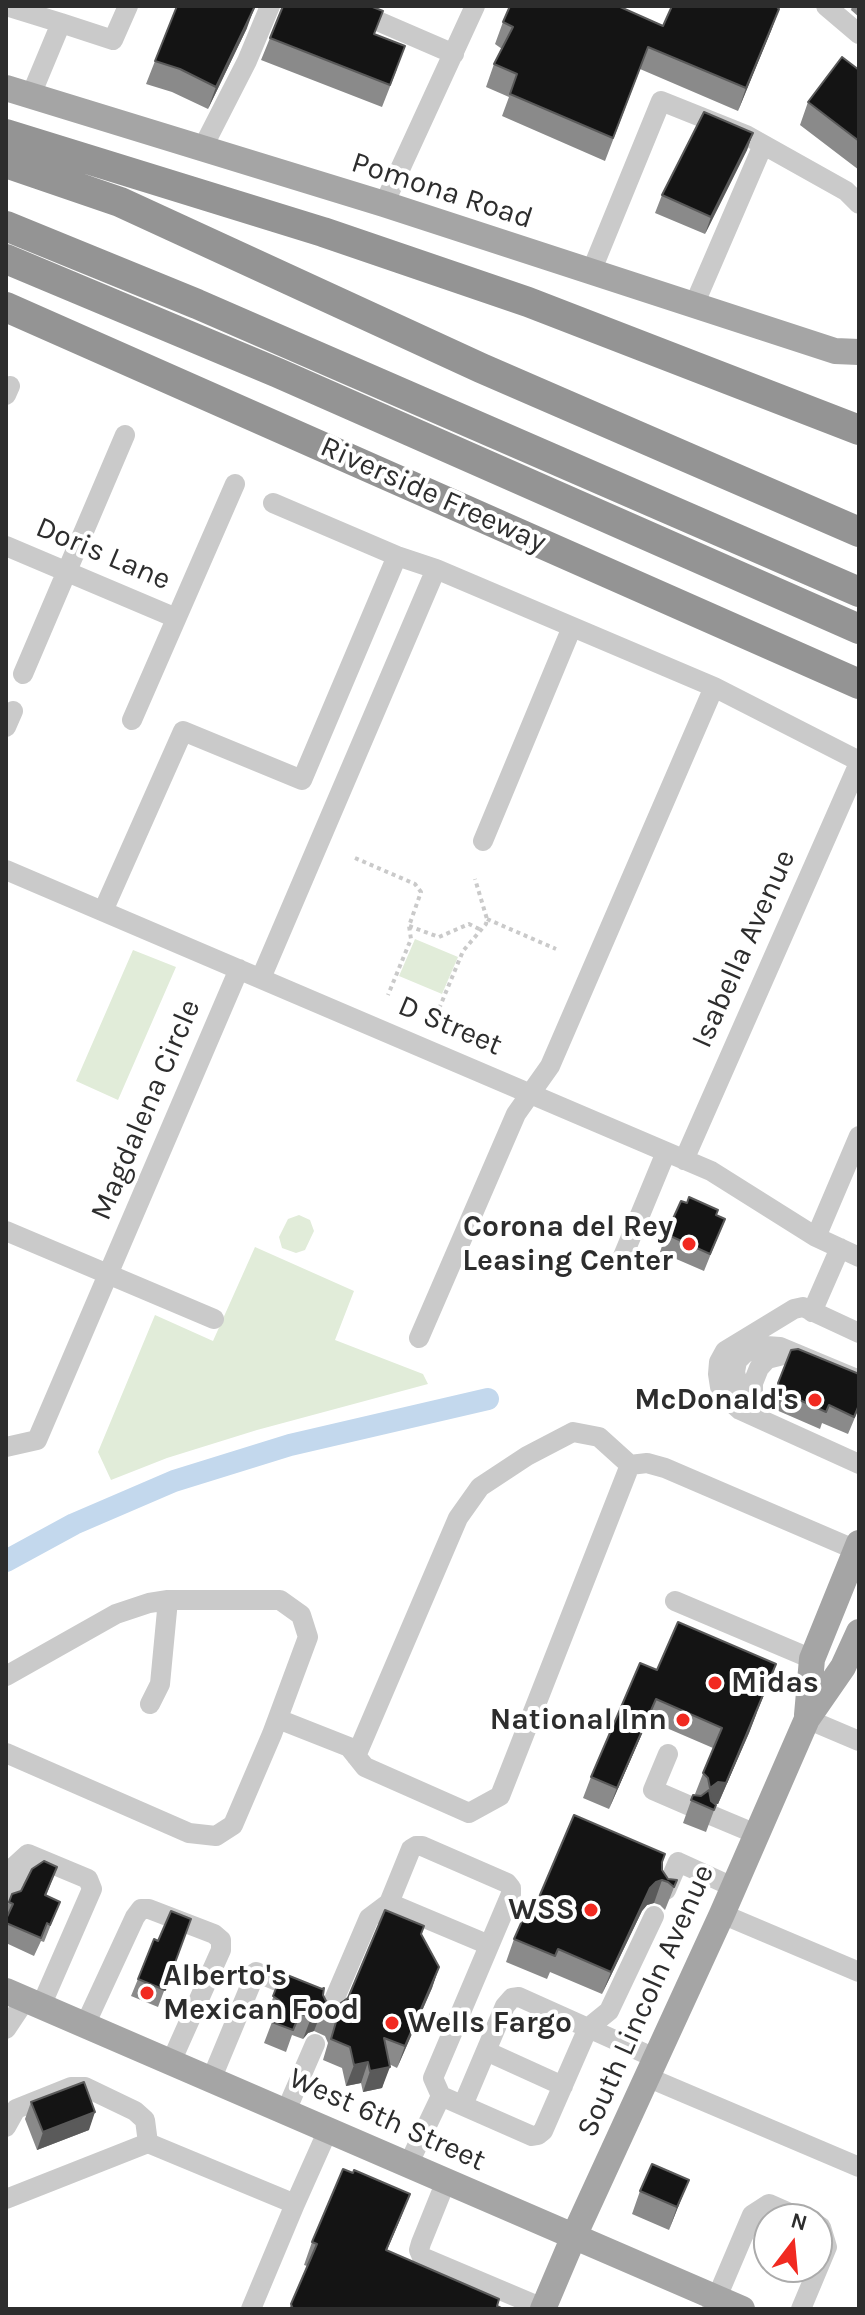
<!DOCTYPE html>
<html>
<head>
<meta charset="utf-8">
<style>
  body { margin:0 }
  #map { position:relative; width:865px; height:2315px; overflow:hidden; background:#fff; font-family:Karla,sans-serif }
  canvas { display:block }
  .frame { position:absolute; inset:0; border:8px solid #2d2d2d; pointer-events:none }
  .north { position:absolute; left:753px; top:2203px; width:80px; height:80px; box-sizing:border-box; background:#fff; border:2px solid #ababab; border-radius:50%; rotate:16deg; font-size:22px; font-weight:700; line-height:32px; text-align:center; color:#2d2d2d }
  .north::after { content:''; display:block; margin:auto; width:28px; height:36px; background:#f12a21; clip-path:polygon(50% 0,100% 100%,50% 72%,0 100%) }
</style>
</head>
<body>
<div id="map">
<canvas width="865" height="2315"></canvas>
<div class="frame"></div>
<div class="north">N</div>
</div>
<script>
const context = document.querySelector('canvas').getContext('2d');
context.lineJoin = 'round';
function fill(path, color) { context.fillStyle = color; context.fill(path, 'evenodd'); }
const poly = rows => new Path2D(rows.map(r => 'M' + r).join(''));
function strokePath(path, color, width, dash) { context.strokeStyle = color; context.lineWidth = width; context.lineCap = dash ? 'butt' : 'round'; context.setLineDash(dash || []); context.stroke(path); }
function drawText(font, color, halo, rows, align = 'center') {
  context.font = font + ' Karla,sans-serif'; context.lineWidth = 8; context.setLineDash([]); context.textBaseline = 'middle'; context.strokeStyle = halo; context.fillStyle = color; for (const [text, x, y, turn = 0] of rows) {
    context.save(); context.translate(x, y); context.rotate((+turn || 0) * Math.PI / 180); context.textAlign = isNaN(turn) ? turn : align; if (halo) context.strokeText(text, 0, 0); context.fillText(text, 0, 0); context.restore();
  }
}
const green = poly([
  [415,939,458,957,442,994,399,976],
  [133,950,176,967,118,1100,76,1081],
  [299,1215,310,1220,314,1231,305,1250,296,1253,282,1248,279,1237,288,1219],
  [255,1247,354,1291,335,1340,423,1374,428,1384,257,1430,167,1458,111,1480,98,1452,155,1315,213,1341]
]);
const canal = poly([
  [6,1561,74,1524,174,1481,290,1445,488,1399]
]);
const path = poly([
  [355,858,415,884,421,892,409,926,411,939,388,995],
  [487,919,556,949],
  [409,926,439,937,469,924,481,930],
  [436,1016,463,951,486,924,487,919,475,879]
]);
const minor = poly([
  [6,6,61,23,31,95],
  [343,6,454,54],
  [826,6,859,34],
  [61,23,113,40,128,6],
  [202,149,247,61,270,6],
  [384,204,475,6],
  [591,272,661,101,746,135,846,191,859,204],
  [694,305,763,145],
  [6,395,10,386],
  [273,503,397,556,436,569,714,687,859,761],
  [6,546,176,618],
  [23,674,125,435],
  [132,720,235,484],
  [6,727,13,711],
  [483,841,572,627],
  [6,870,711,1171,816,1237,859,1257],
  [103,911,183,731,302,780,397,556],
  [261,978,436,569],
  [684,1160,859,763],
  [6,1231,214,1319],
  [816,1237,859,1136],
  [621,1261,666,1152],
  [812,1312,840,1248],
  [859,1333,803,1307,794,1309,725,1351,719,1362,718,1374,720,1387,729,1400,740,1410,859,1464],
  [419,1338,516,1114,550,1066,714,687],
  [761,1408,753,1395,753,1383,759,1368,767,1359,791,1353],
  [761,1409,747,1400,739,1389,735,1372,737,1361,744,1354,754,1348,766,1346,780,1347,859,1380],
  [6,1447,37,1440,239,969],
  [675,1601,812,1659],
  [6,1676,116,1614,149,1603,168,1600,280,1600,301,1615,308,1637,272,1734,233,1825,216,1836,189,1833,6,1753],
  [150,1704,160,1684,168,1600],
  [278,1719,349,1747,365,1767,469,1813,500,1796,630,1465,647,1463,665,1468,856,1550],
  [807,1719,859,1741],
  [668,1754,653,1790,690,1806],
  [356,1756,458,1518,480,1487,527,1456,573,1432,599,1437,630,1465],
  [713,1816,756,1834],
  [6,1874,28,1854,88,1879,92,1889,41,2006],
  [666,1890,678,1862,733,1887],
  [6,1899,15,1878,29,1869],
  [389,1903,489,1945],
  [722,1914,859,1972],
  [328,2014,369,1918,389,1903,411,1849,416,1846,422,1846,507,1883,511,1888,511,1894,433,2078,441,2096,532,2136,538,2135,543,2131,588,2028,609,2011,654,1916],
  [85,2025,135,1917,141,1909,149,1909,214,1934,221,1940,221,1950,171,2062],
  [6,2029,26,1999],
  [486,2051,563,2086],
  [647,2077,859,2167],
  [211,2080,256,1972,301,1991],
  [463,2105,505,2006,512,1998,519,1997,655,2058],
  [286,2111,315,2044],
  [6,2127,16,2109,71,2087,85,2087,135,2111,145,2120,148,2143],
  [408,2165,441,2096],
  [446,2181,421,2243,419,2250,422,2257,545,2309],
  [6,2199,148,2143,295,2204,328,2130],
  [251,2309,295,2204],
  [712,2309,752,2215,769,2204,803,2219],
  [801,2309,827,2247,821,2227,817,2225]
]);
const major = poly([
  [6,88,384,204,835,351,859,352],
  [807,1715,812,1659,859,1543],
  [6,1991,742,2309],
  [543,2309,574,2236,722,1914,807,1719,843,1667,859,1632]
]);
const highway = poly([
  [6,134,323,232,528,302,859,430],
  [6,163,120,202,481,368,859,532],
  [6,226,197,304,859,592],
  [6,259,278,373,859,629],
  [6,307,859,684]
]);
const wall = poly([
  [852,6,859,6,859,17,851,10],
  [779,9,738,111,640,69,605,161,502,116,509,97,486,87,494,64,502,49,495,44,503,22,663,26],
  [247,28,208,109,172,92,146,84,155,61],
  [375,34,397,69,382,107,261,60,270,38],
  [859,70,859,170,800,125,808,102],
  [753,133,747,150,705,234,655,213,662,195],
  [716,1215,725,1219,704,1271,660,1252,666,1234],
  [778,1383,859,1408,848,1434,822,1423,820,1429,774,1409,771,1400],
  [776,1664,749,1733,718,1804,714,1804,716,1805,706,1832,683,1823,693,1795,697,1796,695,1794,713,1748,648,1720,609,1809,583,1798,591,1777,657,1670],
  [662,1864,662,1870,668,1879,677,1880,665,1910,660,1905,654,1903,647,1905,642,1911,602,1994,550,1972,547,1979,506,1962,514,1939,528,1923],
  [57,1867,46,1896,60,1902,44,1942,41,1941,34,1956,6,1943,6,1909,12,1894,21,1891],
  [191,1919,158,2007,131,1996,138,1979,158,1941],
  [421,1934,439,1967,432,1988,397,2068,389,2064,382,2088,363,2092,361,2083,346,2086,342,2068,323,2060,328,2043,325,2036,314,2031,308,2033,303,2039,292,2035,286,2052,264,2043,272,2022,266,2017,282,1973,323,1995,326,2001,331,2005,338,2005],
  [31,2102,89,2130,37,2150,25,2119],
  [640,2191,680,2202,669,2230,632,2214],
  [401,2217,387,2250,497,2306,501,2309,289,2309,307,2266,304,2265,312,2242]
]);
const shadedWall = poly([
  [255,6,247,28,208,109,216,87],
  [779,9,771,31,738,111,746,88],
  [753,133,747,150,705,234,711,217],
  [776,1664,768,1685,748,1732,755,1712],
  [656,1699,648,1720,609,1809,617,1788],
  [757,1712,749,1733,718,1804,711,1803,704,1805,710,1788],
  [662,1880,654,1903,647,1905,642,1911,602,1994,611,1972,650,1888,656,1882],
  [439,1967,432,1988,397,2068,405,2046],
  [322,2010,314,2031,308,2033,303,2039,311,2018,316,2012],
  [368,2062,361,2083,346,2086,354,2065],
  [390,2067,382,2088,363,2092,370,2071],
  [95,2112,89,2130,37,2150,43,2132],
  [689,2180,680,2202,669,2230,677,2207],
  [410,2194,401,2217,377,2272,386,2250]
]);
const building = poly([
  [177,6,255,6,216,87,180,69,155,61,177,6],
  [283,6,370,6,383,11,374,34,405,46,390,85,270,38,283,6],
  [510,6,618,6,663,26,672,6,776,6,779,9,746,88,648,47,613,138,510,94,517,74,494,64,513,27,503,22,510,6],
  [842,57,859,70,859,141,808,102,842,57],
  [704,112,753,133,711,217,662,195,704,112],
  [689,1197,718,1210,716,1215,725,1219,710,1254,666,1234,681,1201,687,1203,689,1197],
  [798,1349,859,1374,859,1405,854,1417,829,1405,826,1412,780,1391,778,1383,791,1350,798,1349],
  [678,1622,776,1664,726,1783,718,1782,710,1788,708,1778,703,1773,722,1728,656,1699,617,1788,591,1777,640,1663,657,1670,678,1622],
  [709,1790,711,1801,716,1805,714,1810,691,1800,693,1795,701,1796,709,1790],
  [574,1815,665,1854,662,1862,662,1870,668,1879,677,1880,674,1887,668,1882,662,1880,656,1882,650,1888,611,1972,558,1949,555,1956,514,1939,522,1921,528,1923,574,1815],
  [44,1861,57,1867,45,1895,60,1902,50,1925,47,1923,41,1938,6,1923,6,1919,13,1904,9,1902,12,1894,21,1891,32,1869,44,1861],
  [385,1910,424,1926,421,1934,439,1967,405,2046,384,2038,390,2067,370,2071,368,2062,354,2065,350,2047,331,2039,336,2022,333,2014,322,2010,316,2012,311,2018,300,2013,293,2030,272,2022,280,2001,273,1996,282,1973,322,1989,324,1988,323,1995,326,2001,331,2005,338,2005,348,1998,385,1910],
  [171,1911,191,1919,165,1990,138,1979,154,1939,158,1941,171,1911],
  [84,2082,95,2112,43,2132,31,2102,84,2082],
  [652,2164,689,2180,677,2207,640,2191,652,2164],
  [343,2169,353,2173,354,2170,410,2194,386,2250,499,2299,497,2306,501,2308,501,2309,293,2309,291,2304,317,2244,312,2242,343,2169]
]);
const markers = [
  [689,1244,8,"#f12a21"],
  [815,1400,8,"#f12a21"],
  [715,1683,8,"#f12a21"],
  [683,1720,8,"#f12a21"],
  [591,1910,8,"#f12a21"],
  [147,1993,8,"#f12a21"],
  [392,2023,8,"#f12a21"]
];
const streetNames = [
  ["Pomona Road",442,191,18],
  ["Riverside Freeway",433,495,24],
  ["Doris Lane",103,554,23],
  ["Isabella Avenue",744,949,-66],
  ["D Street",450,1026,23],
  ["Magdalena Circle",146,1110,-67],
  ["South Lincoln Avenue",646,2001,-66],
  ["West 6th Street",387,2120,24]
];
const poiNames = [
  ["Corona del Rey",673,1227],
  ["Leasing Center",673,1261],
  ["McDonald's",799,1400],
  ["Midas",731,1683,"left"],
  ["National Inn",667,1720],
  ["WSS",575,1910],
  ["Alberto's",163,1976,"left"],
  ["Mexican Food",163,2010,"left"],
  ["Wells Fargo",408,2023,"left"]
];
fill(green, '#e1ecd9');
strokePath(canal, '#c3d8ed', 22);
strokePath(path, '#cacaca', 4, [4, 4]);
strokePath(minor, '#cacaca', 20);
strokePath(major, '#a5a5a5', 26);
strokePath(highway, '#949494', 30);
fill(wall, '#8a8a8a');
fill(shadedWall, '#5a5a5a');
fill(building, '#141414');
strokePath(building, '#5a5a5a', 2);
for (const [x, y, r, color] of markers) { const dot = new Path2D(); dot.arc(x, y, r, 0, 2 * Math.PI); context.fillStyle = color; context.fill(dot); strokePath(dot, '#fff', 3); }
drawText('30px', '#2d2d2d', '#fff', streetNames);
drawText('bold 30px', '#2d2d2d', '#fff', poiNames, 'right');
</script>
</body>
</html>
